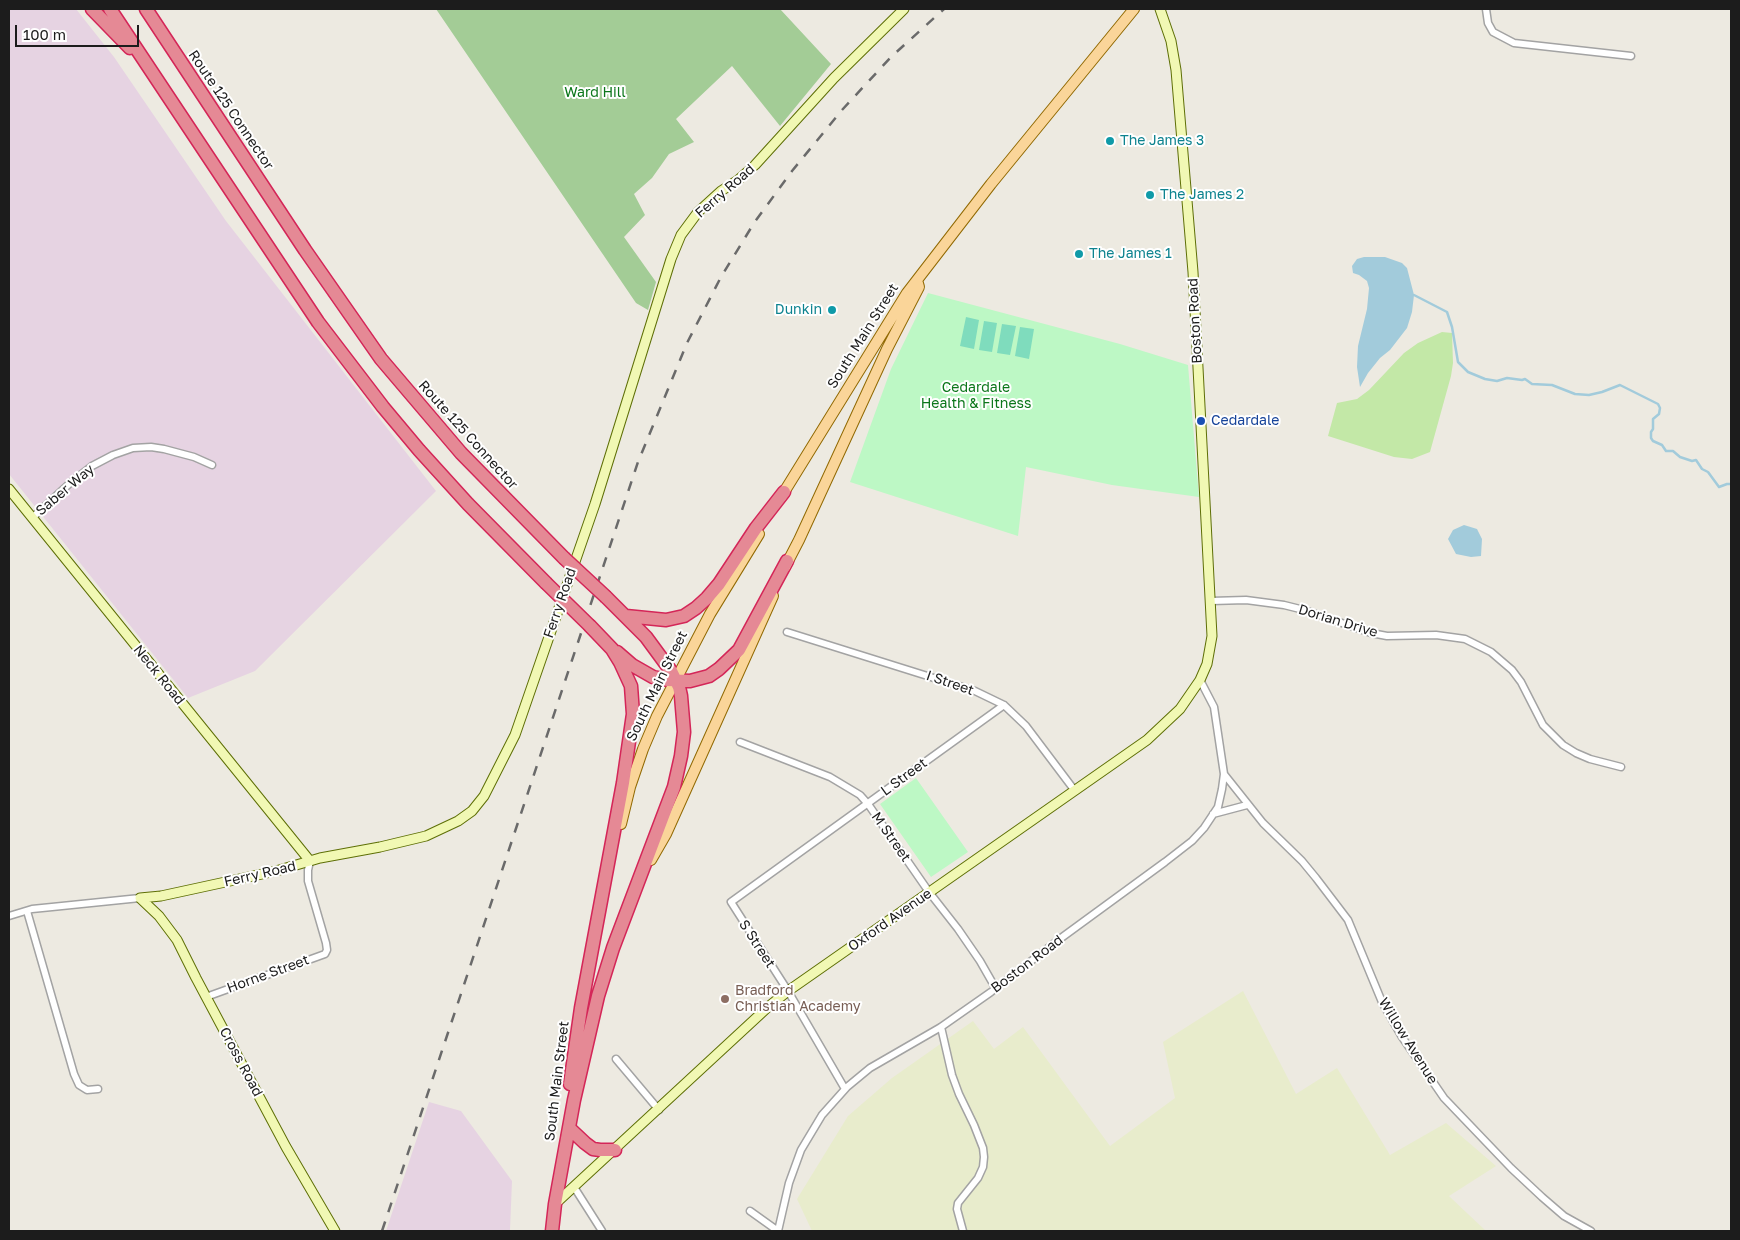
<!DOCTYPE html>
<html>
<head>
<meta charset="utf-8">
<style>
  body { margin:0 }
  #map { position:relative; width:1740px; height:1240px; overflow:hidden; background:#edeae1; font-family:"Golos Text",sans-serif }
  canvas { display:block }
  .frame { position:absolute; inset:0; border:10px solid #1c1c1c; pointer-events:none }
  .scale { position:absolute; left:15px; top:25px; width:124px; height:22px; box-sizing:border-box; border:2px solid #1c1c1c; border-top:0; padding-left:6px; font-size:15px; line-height:18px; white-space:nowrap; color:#1c1c1c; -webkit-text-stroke:4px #fff; paint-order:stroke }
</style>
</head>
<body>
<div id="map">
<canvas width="1740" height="1240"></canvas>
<div class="frame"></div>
<div class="scale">100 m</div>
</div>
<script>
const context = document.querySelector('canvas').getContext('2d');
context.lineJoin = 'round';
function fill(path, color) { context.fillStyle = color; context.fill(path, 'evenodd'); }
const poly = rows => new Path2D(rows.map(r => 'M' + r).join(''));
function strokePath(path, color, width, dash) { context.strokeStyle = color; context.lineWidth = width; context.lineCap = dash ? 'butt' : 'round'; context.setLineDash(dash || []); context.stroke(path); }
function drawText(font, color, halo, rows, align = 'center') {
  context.font = font + ' "Golos Text",sans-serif'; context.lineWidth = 4; context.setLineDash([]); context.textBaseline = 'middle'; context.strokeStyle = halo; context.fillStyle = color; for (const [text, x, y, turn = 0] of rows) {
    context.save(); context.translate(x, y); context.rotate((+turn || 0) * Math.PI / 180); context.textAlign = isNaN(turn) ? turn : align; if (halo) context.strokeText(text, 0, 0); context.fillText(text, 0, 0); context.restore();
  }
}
const industrial = poly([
  [9,9,76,9,114,57,226,221,436,491,255,671,188,698,9,474],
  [429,1102,461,1111,512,1181,510,1230,509,1231,386,1231]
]);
const farmland = poly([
  [1243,991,1296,1094,1337,1068,1390,1155,1446,1123,1496,1166,1449,1196,1486,1231,812,1231,797,1199,848,1116,892,1078,973,1021,994,1049,1023,1027,1110,1146,1175,1098,1163,1042]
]);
const grass = poly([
  [1442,332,1452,333,1453,363,1451,376,1430,452,1412,459,1394,457,1328,436,1337,403,1357,399,1369,390,1404,353,1418,343]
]);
const forest = poly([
  [436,9,780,9,831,64,780,126,732,66,676,119,694,142,669,154,652,178,634,194,645,215,624,237,656,282,648,310,636,303]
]);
const park = poly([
  [928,293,1120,344,1188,365,1199,497,1112,485,1026,467,1018,536,850,482,891,369],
  [916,778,968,852,931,877,880,804]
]);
const pitch = poly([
  [966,317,979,320,974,349,960,346],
  [984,321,997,323,992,352,979,350],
  [1002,324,1016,326,1010,355,997,353],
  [1020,327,1034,329,1029,359,1015,356]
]);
const water = poly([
  [1364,257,1385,257,1402,263,1407,268,1414,295,1412,312,1407,328,1390,350,1380,358,1368,373,1360,387,1357,367,1358,346,1367,309,1369,288,1367,281,1359,275,1353,273,1352,266,1357,259],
  [1464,525,1477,529,1482,539,1481,556,1471,557,1456,554,1448,539,1453,530]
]);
const stream = poly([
  [1414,295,1447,312,1452,327,1458,362,1468,372,1485,379,1497,381,1507,378,1522,380,1525,379,1532,384,1552,385,1575,394,1589,395,1602,392,1620,385,1658,404,1660,408,1659,414,1653,419,1653,429,1651,432,1651,438,1653,441,1662,445,1666,451,1673,451,1680,457,1692,461,1696,460,1702,469,1708,472,1719,487,1727,484,1731,484]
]);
const street = poly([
  [1486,9,1488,23,1493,32,1514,43,1631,56],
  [32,518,69,484,92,466,113,455,133,448,151,447,164,449,194,457,212,465],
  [1211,601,1246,600,1284,605,1304,610,1371,633,1387,636,1436,635,1465,639,1491,652,1512,670,1521,682,1543,725,1563,745,1576,753,1590,759,1621,767],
  [787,632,953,684,975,691,1004,705,1026,726,1075,791],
  [740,742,830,777,860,795,868,804,929,892,958,929,980,961,996,989],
  [1224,774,1263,823,1302,861,1316,878,1348,920,1382,1002,1402,1037,1444,1098,1511,1168,1542,1197,1564,1216,1591,1231],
  [1213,814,1247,805],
  [27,911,74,1074,79,1085,87,1090,98,1089],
  [9,916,32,909,52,907,140,898],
  [206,997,325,954,327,950,326,943,308,881,308,870,310,861],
  [941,1027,952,1075,959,1094,974,1125,983,1148,984,1157,983,1167,978,1178,958,1203,957,1209,963,1231],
  [616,1059,659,1110],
  [845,1089,788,991,731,902,1004,705],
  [574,1187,602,1231],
  [750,1211,778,1231],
  [778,1231,789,1183,801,1150,822,1115,847,1087,870,1068,941,1027,991,992,1057,941,1165,862,1192,841,1204,828,1218,807,1222,789,1224,774,1214,707,1200,680]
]);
const secondary = poly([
  [9,489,310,861],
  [140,898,161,896,276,871,320,858,380,847,426,836,458,821,472,811,484,796,515,735,595,504,671,259,681,235,698,212,721,191,738,180,755,165,834,78,904,9],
  [140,898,159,916,177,940,196,978,286,1147,335,1231],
  [555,1204,768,1007,788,991,1147,740,1180,709,1200,680,1207,664,1212,636,1193,272,1176,70,1171,41,1160,9]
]);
const primary = poly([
  [781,497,907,293,991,184,1134,9],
  [785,567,799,540,887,349,919,287,917,280],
  [621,824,630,787,643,749,657,716,710,614,759,534],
  [651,860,666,834,773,596]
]);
const highway = poly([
  [92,9,130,48],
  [110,9,318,322,383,407,419,450,468,504,546,583],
  [146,9,305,250,381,359,461,453,564,558],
  [626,616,666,620,684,616,696,608,707,598,719,584,756,528,784,492],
  [617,652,632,665,653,677,668,680,690,681,709,676,719,669,739,650,787,561],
  [570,1084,581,1008,623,783,633,714,631,686,620,662,612,649,590,626],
  [569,1128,585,1143,593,1149,600,1150,615,1150],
  [552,1231,555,1204,574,1100,598,996,613,948,674,787,681,756,684,732,681,696,679,687,671,671,646,637,606,597]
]);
const rail = poly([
  [382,1231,638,462,687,343,721,277,754,223,792,171,842,110,891,57,944,9]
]);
const highwayBridge = poly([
  [564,558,606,597],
  [546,583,590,626]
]);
const markers = [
  [1110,141,5,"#0f9aa8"],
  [1150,195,5,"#0f9aa8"],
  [1079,254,5,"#0f9aa8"],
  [832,310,5,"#0f9aa8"],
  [1201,421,5,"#1a4fb4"],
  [725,999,5,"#8d6e63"]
];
const parkNames = [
  ["Ward Hill",595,93],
  ["Cedardale",976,388],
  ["Health & Fitness",976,404]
];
const streetNames = [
  ["Route 125 Connector",231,110,56],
  ["Ferry Road",725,191,-41],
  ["Boston Road",1195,321,-93],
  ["South Main Street",863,336,-58],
  ["Route 125 Connector",468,435,48],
  ["Saber Way",65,490,-40],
  ["Ferry Road",560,603,-71],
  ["Dorian Drive",1338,621,17],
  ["Neck Road",159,675,51],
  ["I Street",950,683,19],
  ["South Main Street",657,686,-64],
  ["L Street",904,777,-36],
  ["M Street",891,837,55],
  ["Ferry Road",260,874,-13],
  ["Oxford Avenue",890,920,-35],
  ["S Street",757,944,57],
  ["Boston Road",1027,964,-37],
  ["Horne Street",268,974,-20],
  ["Willow Avenue",1408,1041,58],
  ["Cross Road",241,1062,62],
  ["South Main Street",557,1081,-83]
];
const cultureNames = [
  ["The James 3",1120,141],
  ["The James 2",1160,195],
  ["The James 1",1089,254],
  ["Dunkin",822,310,"right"]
];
const transitNames = [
  ["Cedardale",1211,421]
];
const educationNames = [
  ["Bradford",735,991],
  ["Christian Academy",735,1007]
];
fill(industrial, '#e6d3e2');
fill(farmland, '#e8eccc');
fill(grass, '#c3e8a7');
fill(forest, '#a3cc96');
fill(park, '#bdf8c5');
fill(pitch, '#7fdcbd');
fill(water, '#a2cbdb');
strokePath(stream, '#a2cbdb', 2.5);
strokePath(street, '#a3a3a3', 9);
strokePath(secondary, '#5e6f06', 11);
strokePath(primary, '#916902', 12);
strokePath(highway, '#d42658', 15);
strokePath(street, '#fff', 6);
strokePath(secondary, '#f1f8b4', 9);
strokePath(primary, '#fad599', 10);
strokePath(highway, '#e58995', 12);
strokePath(rail, '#6a6a6a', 2.5, [10, 10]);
strokePath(highwayBridge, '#d42658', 15, []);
strokePath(highwayBridge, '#e58995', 12);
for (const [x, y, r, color] of markers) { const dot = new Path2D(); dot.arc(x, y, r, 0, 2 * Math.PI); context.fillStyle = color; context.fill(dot); strokePath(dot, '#fff', 2); }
drawText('14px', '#0c771b', '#fff', parkNames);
drawText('14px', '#1c1c1c', '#fff', streetNames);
drawText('14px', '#0d838f', '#fff', cultureNames, 'left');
drawText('14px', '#164399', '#fff', transitNames, 'left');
drawText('14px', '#785e54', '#fff', educationNames, 'left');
</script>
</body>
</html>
